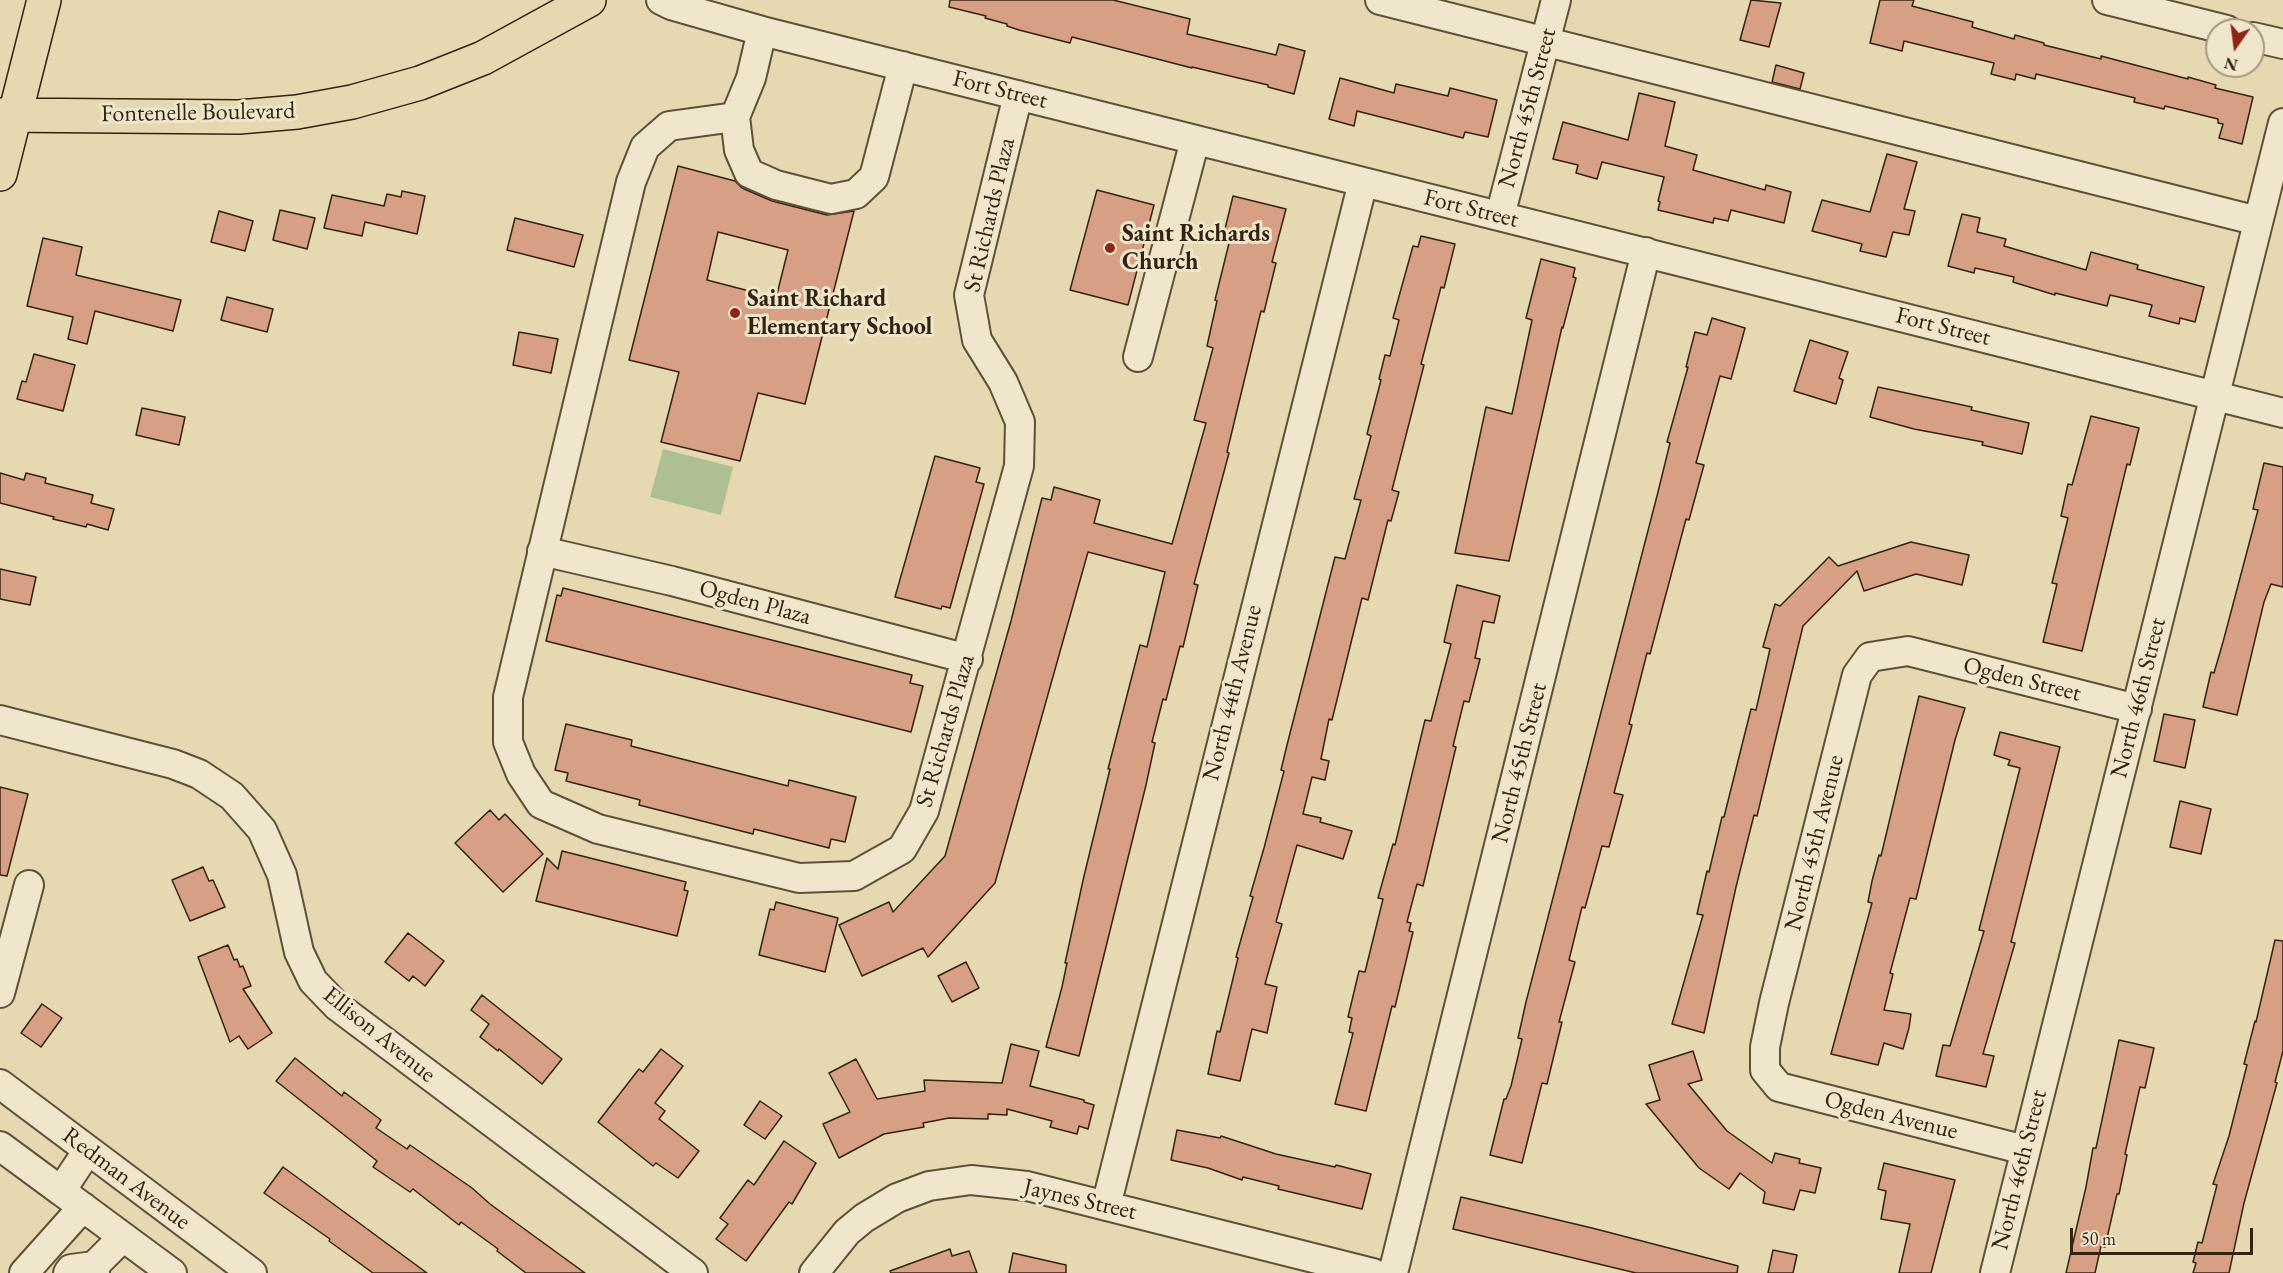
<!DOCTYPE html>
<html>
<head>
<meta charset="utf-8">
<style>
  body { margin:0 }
  #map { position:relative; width:2283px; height:1273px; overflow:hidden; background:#e6d8b1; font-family:"EB Garamond",serif }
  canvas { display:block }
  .north { position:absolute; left:2205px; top:18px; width:60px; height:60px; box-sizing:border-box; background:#efe6cc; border:2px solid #a49881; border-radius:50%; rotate:194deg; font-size:16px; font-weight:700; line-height:24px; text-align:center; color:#342310 }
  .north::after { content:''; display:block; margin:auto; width:21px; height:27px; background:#8f2418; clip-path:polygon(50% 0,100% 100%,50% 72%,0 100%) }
  .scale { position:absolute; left:2070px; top:1228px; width:183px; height:27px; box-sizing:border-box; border:3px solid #342310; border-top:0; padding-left:8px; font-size:18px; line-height:21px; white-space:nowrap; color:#342310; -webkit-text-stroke:4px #efe6cc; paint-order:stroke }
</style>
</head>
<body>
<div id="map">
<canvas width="2283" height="1273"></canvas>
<div class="north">N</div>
<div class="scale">50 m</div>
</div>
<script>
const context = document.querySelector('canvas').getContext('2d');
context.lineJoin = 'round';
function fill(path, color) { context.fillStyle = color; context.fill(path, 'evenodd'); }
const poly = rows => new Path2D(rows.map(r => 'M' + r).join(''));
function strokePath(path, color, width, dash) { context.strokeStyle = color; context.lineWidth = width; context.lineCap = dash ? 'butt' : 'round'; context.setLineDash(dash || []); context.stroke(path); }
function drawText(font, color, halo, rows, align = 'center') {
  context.font = font + ' "EB Garamond",serif'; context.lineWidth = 6; context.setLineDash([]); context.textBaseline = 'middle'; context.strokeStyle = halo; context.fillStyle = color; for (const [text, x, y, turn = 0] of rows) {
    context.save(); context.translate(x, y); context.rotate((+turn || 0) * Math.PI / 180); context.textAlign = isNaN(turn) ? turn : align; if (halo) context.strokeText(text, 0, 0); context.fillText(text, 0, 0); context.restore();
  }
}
const green = poly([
  [663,449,733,467,721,515,650,497]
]);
const building = poly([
  [950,0,1113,0,1190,19,1187,34,1276,55,1279,44,1305,51,1294,94,1268,87,1268,85,1192,67,1192,68,1072,37,1070,43,1019,30,1007,26,1007,24,985,18,986,16,949,7,950,0],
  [1751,0,1781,3,1769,47,1740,40,1751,0],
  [1880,0,1914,0,1912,6,1973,22,1972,27,2014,39,2015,35,2044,43,2044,45,2101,59,2101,56,2188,79,2188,77,2216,85,2215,88,2253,97,2242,144,2219,138,2223,124,2218,123,2218,119,2165,106,2164,109,2134,102,2135,98,2036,74,2035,79,2016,74,2015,80,1991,74,1994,63,1904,41,1902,51,1870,43,1880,0],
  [1776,65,1804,73,1800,89,1772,82,1776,65],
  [1340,78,1394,93,1396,84,1448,96,1450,88,1497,100,1488,137,1465,132,1463,138,1357,111,1354,126,1329,119,1340,78],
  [1639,93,1675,102,1665,146,1697,155,1693,170,1765,190,1766,185,1791,192,1784,223,1731,210,1728,221,1714,218,1713,223,1658,210,1660,202,1658,201,1664,177,1602,162,1597,179,1576,173,1578,165,1553,159,1563,122,1628,140,1639,93],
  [1887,154,1917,162,1904,209,1915,211,1909,235,1893,232,1886,257,1860,251,1862,244,1812,231,1822,200,1870,212,1887,154],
  [678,166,735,181,742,188,772,201,827,215,854,211,805,404,758,393,740,461,661,442,679,372,629,360,678,166],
  [718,232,788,250,776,298,707,280,718,232],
  [1097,190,1154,205,1128,305,1070,290,1097,190],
  [402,191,425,196,417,234,365,222,362,236,324,228,332,195,384,206,387,194,401,197,402,191],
  [1233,196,1286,209,1272,262,1276,263,1264,312,1261,311,1227,452,1229,453,1194,584,1198,585,1183,647,1180,646,1166,700,1163,699,1152,742,1155,743,1146,785,1079,1056,1046,1047,1062,987,1067,963,1065,963,1084,876,1110,769,1108,769,1140,645,1147,647,1165,572,1088,552,995,883,928,957,923,948,862,976,839,925,889,902,893,912,945,856,1011,621,1042,498,1051,500,1054,487,1100,500,1094,523,1172,544,1206,423,1194,420,1213,348,1207,346,1217,301,1215,300,1232,231,1225,229,1233,196],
  [280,210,315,218,307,249,273,240,280,210],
  [219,211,253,221,245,251,211,242,219,211],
  [1962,214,1980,218,1977,232,2006,239,2004,246,2086,270,2091,252,2138,265,2137,269,2204,287,2195,322,2180,318,2179,324,2149,316,2152,305,2110,295,2107,306,2055,293,2055,295,2013,282,2014,277,1975,268,1974,273,1948,266,1962,214],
  [515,218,583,235,574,267,507,250,515,218],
  [1421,236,1455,244,1444,288,1441,287,1421,364,1424,365,1392,490,1399,492,1391,521,1388,520,1368,600,1362,598,1332,720,1329,719,1321,759,1329,761,1325,780,1312,777,1303,814,1321,818,1320,822,1352,831,1343,859,1297,845,1276,922,1282,924,1265,984,1277,987,1267,1033,1252,1029,1240,1081,1208,1074,1217,1031,1220,1032,1238,958,1236,957,1253,897,1250,896,1264,848,1284,771,1281,770,1287,745,1335,557,1345,559,1361,500,1354,499,1371,436,1367,434,1381,380,1379,379,1385,355,1390,356,1399,320,1393,318,1413,246,1418,247,1421,236],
  [43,238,82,247,76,275,181,300,173,331,95,311,87,344,68,339,73,317,27,306,43,238],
  [1541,259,1575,268,1573,277,1576,278,1563,328,1562,327,1509,561,1455,553,1486,407,1512,414,1532,320,1526,318,1541,259],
  [227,297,273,309,267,332,221,320,227,297],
  [1712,318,1745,328,1731,379,1720,376,1696,463,1704,465,1689,520,1686,519,1650,654,1647,653,1629,724,1632,725,1614,793,1623,795,1609,847,1602,846,1585,908,1582,907,1569,960,1575,962,1559,1022,1562,1022,1547,1084,1542,1083,1522,1163,1490,1155,1504,1099,1506,1099,1511,1086,1522,1039,1518,1038,1526,1002,1658,492,1670,443,1667,442,1688,367,1686,367,1695,332,1707,335,1712,318],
  [519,332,558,339,551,373,513,365,519,332],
  [1810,340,1848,352,1839,378,1843,380,1836,404,1794,391,1810,340],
  [34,354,75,365,63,411,17,399,22,381,26,382,34,354],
  [1878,387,1972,407,1971,410,2029,423,2022,454,1982,445,1983,442,1914,429,1870,417,1878,387],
  [142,408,185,417,179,445,136,435,142,408],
  [2091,416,2139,428,2130,465,2127,464,2082,651,2043,642,2057,584,2052,583,2068,518,2061,516,2068,484,2072,485,2091,416],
  [935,456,980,468,976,482,984,484,950,608,942,606,941,609,895,597,935,456],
  [2264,463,2283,467,2283,587,2271,584,2264,602,2237,715,2203,707,2211,672,2214,673,2223,642,2258,510,2253,509,2264,463],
  [0,473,24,480,26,473,46,478,45,483,93,495,91,503,114,509,108,530,87,524,86,527,53,519,54,517,0,503,0,473],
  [1911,542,1969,555,1962,585,1916,574,1864,591,1857,571,1803,626,1757,816,1754,815,1736,887,1704,1033,1672,1024,1703,915,1697,914,1707,871,1709,872,1722,817,1724,817,1751,709,1756,710,1770,649,1763,647,1775,604,1780,606,1829,557,1838,566,1911,542],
  [0,569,36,577,30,605,0,599,0,569],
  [1457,585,1500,596,1494,623,1483,621,1475,658,1480,659,1469,702,1464,701,1453,746,1456,747,1423,886,1417,884,1407,922,1411,923,1409,931,1413,932,1395,1007,1392,1006,1366,1111,1335,1104,1353,1033,1349,1032,1352,1018,1348,1017,1359,971,1365,972,1383,899,1378,898,1393,844,1395,845,1425,720,1431,721,1451,644,1444,642,1457,585],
  [563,588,912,675,910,683,923,686,911,732,546,641,557,595,561,596,563,588],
  [1919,696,1965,708,1955,740,1916,899,1910,898,1890,973,1893,974,1884,1010,1911,1014,1909,1028,1903,1049,1884,1043,1878,1065,1831,1054,1872,903,1868,902,1872,881,1879,855,1881,856,1919,696],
  [2164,714,2195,720,2185,768,2154,761,2164,714],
  [566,724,632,740,631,746,788,786,789,780,856,797,845,842,831,839,829,848,754,829,753,834,639,805,640,800,566,781,568,773,555,770,566,724],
  [2000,732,2060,747,2011,942,2015,943,1983,1054,1994,1056,1986,1087,1936,1076,1943,1045,1950,1046,1984,931,1979,930,2020,768,2008,765,2010,760,1994,755,2000,732],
  [0,787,28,794,7,876,0,875,0,787],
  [2180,801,2211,809,2201,854,2170,847,2180,801],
  [490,810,499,820,505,814,543,854,503,892,455,843,490,810],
  [562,851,686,882,684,890,688,891,677,936,536,901,547,858,558,869,562,851],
  [203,867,209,881,213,880,225,907,190,921,172,880,203,867],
  [776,902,838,918,825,972,759,955,770,909,774,910,776,902],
  [408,933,444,961,425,986,413,976,409,981,385,962,408,933],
  [2275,940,2283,941,2283,1051,2275,1082,2277,1083,2244,1203,2229,1273,2193,1273,2196,1263,2193,1262,2198,1242,2202,1243,2217,1185,2213,1184,2229,1136,2247,1065,2244,1064,2255,1021,2256,1022,2275,940],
  [228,945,234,960,237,959,240,967,243,966,251,986,243,989,272,1033,248,1049,239,1036,230,1042,198,957,228,945],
  [966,962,979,988,952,1002,938,976,966,962],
  [482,995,562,1059,542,1084,499,1049,498,1051,480,1037,489,1024,471,1010,482,995],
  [42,1004,62,1018,41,1047,21,1033,42,1004],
  [2119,1040,2154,1048,2145,1088,2140,1087,2125,1154,2127,1155,2119,1194,2117,1194,2105,1247,2101,1246,2095,1273,2066,1273,2086,1187,2093,1148,2096,1148,2119,1040],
  [1011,1044,1039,1051,1030,1086,1084,1100,1084,1102,1094,1105,1088,1129,1079,1126,1077,1134,1050,1127,1052,1121,1007,1109,1007,1115,988,1114,988,1119,949,1118,923,1123,924,1127,884,1134,839,1158,823,1124,850,1112,829,1073,856,1059,877,1099,925,1091,924,1080,1002,1083,1011,1044],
  [661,1049,683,1066,655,1103,665,1111,659,1119,699,1151,678,1178,656,1163,653,1166,598,1122,639,1069,643,1072,661,1049],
  [1693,1051,1702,1080,1688,1084,1727,1131,1772,1163,1775,1153,1800,1159,1799,1163,1821,1168,1815,1193,1800,1190,1794,1210,1763,1203,1765,1192,1740,1173,1729,1189,1699,1168,1646,1104,1660,1100,1649,1065,1693,1051],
  [295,1058,342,1096,344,1092,381,1120,376,1128,407,1149,410,1145,472,1188,490,1204,585,1273,526,1273,497,1251,498,1249,461,1222,459,1225,413,1189,410,1192,373,1167,377,1161,276,1081,295,1058],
  [760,1101,782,1116,765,1139,744,1125,760,1101],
  [1177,1130,1220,1138,1221,1136,1276,1154,1335,1167,1336,1165,1371,1174,1362,1209,1278,1189,1279,1186,1243,1177,1242,1180,1208,1168,1171,1160,1177,1130],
  [784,1141,816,1163,792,1204,789,1202,746,1261,716,1239,728,1224,720,1218,748,1180,754,1185,784,1141],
  [1884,1163,1955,1180,1931,1273,1899,1273,1910,1224,1881,1219,1886,1191,1878,1189,1884,1163],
  [283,1167,336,1206,427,1273,373,1273,329,1241,330,1239,264,1193,283,1167],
  [1461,1197,1592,1228,1738,1266,1737,1273,1636,1273,1453,1229,1461,1197],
  [950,1249,952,1256,969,1251,977,1273,891,1273,890,1271,950,1249],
  [1773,1250,1797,1255,1793,1273,1768,1273,1773,1250],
  [1013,1253,1066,1265,1066,1273,1009,1273,1013,1253]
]);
const minor = poly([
  [661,0,671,5,762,31,2283,413],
  [1380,0,2258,221],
  [2107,0,2227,30],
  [2253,37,2283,44],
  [903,66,874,177,856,194,831,199,776,185,749,173,739,150,735,117,669,126,645,147,631,182,608,278,508,697,508,742,521,774,541,804,598,829,799,878,854,876,902,849,924,811,1019,466,1020,422,1003,382,977,340,969,295,1018,95],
  [735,117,751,78,762,31],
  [1500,216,1556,0],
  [1138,357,1195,140],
  [542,551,672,581,968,659],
  [0,720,173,764,199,774,232,796,262,830,282,875,299,952,313,981,337,1006,693,1273],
  [0,993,29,885],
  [0,1084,252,1273],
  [0,1146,61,1191],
  [88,1150,61,1191,172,1273],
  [2025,1150,1779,1087,1765,1070,1765,1047,1774,1003,1857,675,1870,657,1908,651,2137,709],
  [1106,1206,1363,182],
  [94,1266,123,1237],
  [24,1273,83,1207],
  [68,1273,71,1269,94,1266,95,1273],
  [814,1273,847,1232,864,1218,897,1198,929,1186,971,1180,1027,1186,1373,1273],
  [1393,1273,1646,252],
  [1995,1273,2283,123]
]);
const major = poly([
  [0,115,239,117,297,112,352,102,420,83,483,58,589,0],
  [0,174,44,0]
]);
const markers = [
  [1110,248,6,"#8f2418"],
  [735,313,6,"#8f2418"]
];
const streetNames = [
  ["Fort Street",1000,90,14],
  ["North 45th Street",1528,108,-75],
  ["Fontenelle Boulevard",198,113,-1],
  ["Fort Street",1471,209,14],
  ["St Richards Plaza",990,215,-77],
  ["Fort Street",1943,327,14],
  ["Ogden Plaza",755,603,15],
  ["Ogden Street",2022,680,14],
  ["North 44th Avenue",1233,693,-76],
  ["North 46th Street",2139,698,-76],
  ["St Richards Plaza",946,731,-74],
  ["North 45th Street",1520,763,-76],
  ["North 45th Avenue",1815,843,-76],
  ["Ellison Avenue",379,1035,39],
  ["Ogden Avenue",1891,1116,14],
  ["North 46th Street",2020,1170,-76],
  ["Redman Avenue",126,1179,37],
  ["Jaynes Street",1080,1200,13]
];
const poiNames = [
  ["Saint Richards",1122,234],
  ["Church",1122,262],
  ["Saint Richard",747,299],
  ["Elementary School",747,327]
];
fill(green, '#aec091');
fill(building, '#d79f84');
strokePath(building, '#342310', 1.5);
strokePath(minor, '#605038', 32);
strokePath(major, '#342310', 36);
strokePath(minor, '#efe6cc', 28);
strokePath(major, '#e6d8b1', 33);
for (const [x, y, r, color] of markers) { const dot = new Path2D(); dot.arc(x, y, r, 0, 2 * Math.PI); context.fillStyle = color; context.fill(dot); strokePath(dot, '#efe6cc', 2); }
drawText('24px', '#342310', '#efe6cc', streetNames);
drawText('bold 24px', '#342310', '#efe6cc', poiNames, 'left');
</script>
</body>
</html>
